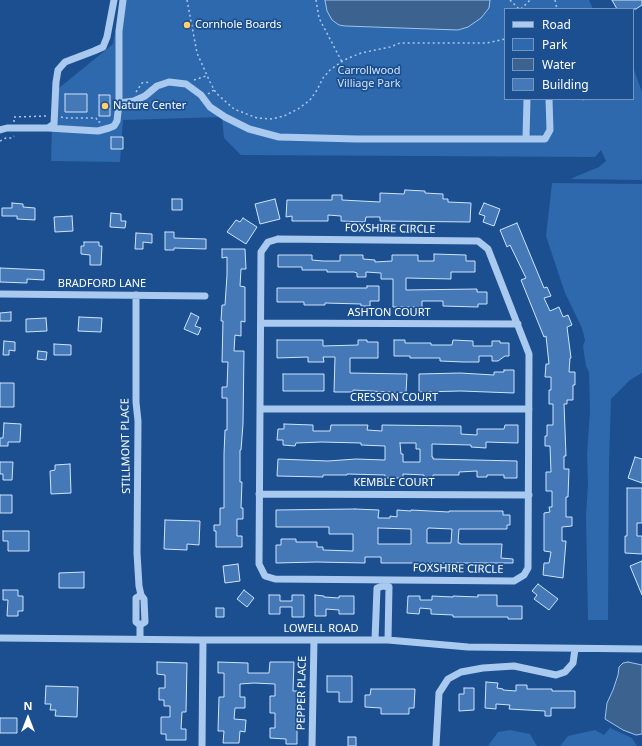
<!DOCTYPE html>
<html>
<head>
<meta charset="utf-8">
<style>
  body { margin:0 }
  #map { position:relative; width:642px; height:746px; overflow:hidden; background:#1b4f8f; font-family:"Noto Sans",sans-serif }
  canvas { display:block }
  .legend { position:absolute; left:504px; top:8px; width:130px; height:92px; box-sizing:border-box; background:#1b4f8f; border:1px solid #7695bc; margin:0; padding:5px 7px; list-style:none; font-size:12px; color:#fff }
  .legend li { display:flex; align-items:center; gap:8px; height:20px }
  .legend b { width:20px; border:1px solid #7695bc }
  .north { position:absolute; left:8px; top:698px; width:40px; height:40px; -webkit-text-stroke:3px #1b4f8f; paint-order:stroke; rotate:0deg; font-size:11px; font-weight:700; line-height:16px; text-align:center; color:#fff }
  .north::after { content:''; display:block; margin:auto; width:14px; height:18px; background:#fff; clip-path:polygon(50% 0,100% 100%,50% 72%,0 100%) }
</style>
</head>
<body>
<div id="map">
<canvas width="642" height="746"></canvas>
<ul class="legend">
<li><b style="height:5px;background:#a9c9ee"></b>Road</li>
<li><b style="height:11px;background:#2e69ad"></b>Park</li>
<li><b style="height:11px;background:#3c6290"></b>Water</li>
<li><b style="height:11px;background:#4478b7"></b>Building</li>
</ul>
<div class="north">N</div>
</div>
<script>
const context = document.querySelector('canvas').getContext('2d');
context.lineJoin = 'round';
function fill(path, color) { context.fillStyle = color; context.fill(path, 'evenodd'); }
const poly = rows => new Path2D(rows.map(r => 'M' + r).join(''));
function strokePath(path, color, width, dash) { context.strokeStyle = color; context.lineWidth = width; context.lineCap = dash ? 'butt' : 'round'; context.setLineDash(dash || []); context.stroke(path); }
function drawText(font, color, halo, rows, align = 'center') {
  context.font = font + ' "Noto Sans",sans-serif'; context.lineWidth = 3.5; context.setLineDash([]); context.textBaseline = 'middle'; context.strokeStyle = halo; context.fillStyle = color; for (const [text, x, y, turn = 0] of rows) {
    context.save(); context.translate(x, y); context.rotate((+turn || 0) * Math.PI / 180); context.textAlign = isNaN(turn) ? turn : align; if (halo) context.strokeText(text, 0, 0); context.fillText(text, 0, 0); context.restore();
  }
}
const green = poly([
  [121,0,589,0,593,9,505,9,505,99,633,99,633,67,642,92,642,180,571,179,577,176,599,167,606,161,601,150,595,157,241,155,224,138,222,117,123,120,120,162,51,161,53,93,113,44],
  [552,183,642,184,642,373,630,380,611,399,609,464,608,620,588,620,586,516,588,483,587,454,590,411,589,372,586,366,583,346,585,340,582,328,565,293,546,236],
  [610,728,632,738,637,746,560,746,568,736,595,730,604,735],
  [510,730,530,734,537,746,488,746,498,732]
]);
const water = poly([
  [325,0,490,0,489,8,481,18,468,27,458,30,345,26,339,25,332,20,327,11,325,0],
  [628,662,642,665,642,734,636,735,623,730,605,719,607,703,613,690,618,675,619,667,623,663,628,662]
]);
const building = poly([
  [612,0,642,0,642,5,636,9,617,9,612,0],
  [65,94,87,94,87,112,65,112,65,94],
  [99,95,110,95,110,116,99,116,99,95],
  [111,137,123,137,123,149,111,149,111,137],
  [405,190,425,191,425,193,443,194,443,199,448,199,448,202,471,203,470,222,380,221,380,217,366,217,365,222,341,221,341,216,328,215,328,221,292,221,292,216,286,217,287,200,332,200,332,195,342,195,342,200,380,202,380,193,404,194,405,190],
  [172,199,182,199,182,210,172,210,172,199],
  [275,199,280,219,260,224,255,204,275,199],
  [12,203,23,204,23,207,35,208,35,220,17,219,17,216,2,216,2,208,12,208,12,203],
  [484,203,500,209,494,226,483,222,485,216,479,214,484,203],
  [111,213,121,214,121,221,126,221,125,228,110,227,111,213],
  [72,216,73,231,55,232,54,217,72,216],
  [243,218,257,227,246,244,227,232,236,220,240,222,243,218],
  [517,223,544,288,547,287,551,296,544,298,550,311,559,307,563,317,568,315,572,325,567,327,571,358,570,358,569,372,575,372,575,385,573,385,573,400,567,400,567,404,564,404,566,456,564,456,564,469,569,469,568,497,566,497,566,517,572,517,572,526,562,527,562,541,566,541,563,578,543,575,544,563,549,563,551,552,544,551,544,513,550,512,549,507,552,507,552,491,546,491,546,472,551,472,550,446,545,446,545,436,547,436,547,425,553,425,553,404,549,404,549,390,551,390,551,377,545,377,546,364,549,364,546,336,544,337,521,280,526,278,510,245,507,247,500,230,517,223],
  [165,232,174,232,174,238,206,239,206,249,174,248,174,250,165,250,165,232],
  [136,233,152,234,152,243,143,242,143,249,135,249,136,233],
  [84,242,99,242,99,246,102,246,101,265,90,265,90,255,81,254,81,246,84,246,84,242],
  [222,249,245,249,246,269,241,269,240,286,245,287,245,322,241,321,241,336,235,335,234,351,244,351,243,424,241,450,240,450,240,482,242,482,241,508,243,508,243,519,237,519,237,536,242,536,242,547,216,547,216,531,214,531,214,525,220,525,220,508,224,508,224,454,225,430,227,430,227,398,222,398,222,387,227,387,228,362,222,362,223,321,221,321,222,305,225,305,227,275,227,257,222,258,222,249],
  [434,254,466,255,466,261,475,261,475,272,451,272,451,279,406,278,406,290,477,289,477,292,487,292,487,304,478,304,478,307,443,306,443,301,422,301,422,307,393,307,393,279,381,279,381,273,366,272,366,277,357,277,357,273,354,272,327,272,327,270,302,270,302,267,278,267,278,255,312,255,312,260,323,261,340,261,340,255,363,255,363,259,375,260,375,262,392,261,392,255,418,255,418,261,434,261,434,254],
  [0,268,44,270,44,280,27,279,27,283,0,282,0,268],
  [367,286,379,286,379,301,370,301,370,306,361,306,361,304,325,303,325,305,304,305,304,302,277,302,277,288,367,288,367,286],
  [11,312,11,321,0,321,0,313,11,312],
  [191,313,199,317,195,326,201,328,198,335,184,329,191,313],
  [79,317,102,318,101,332,78,331,79,317],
  [46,318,47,331,26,332,26,319,46,318],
  [277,340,323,340,323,346,358,345,358,340,367,340,367,342,378,342,378,358,350,358,350,373,407,374,406,393,353,390,353,392,334,392,335,357,323,357,324,362,308,362,308,357,277,358,277,340],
  [394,340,405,340,405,343,431,343,431,345,452,345,453,340,473,341,473,346,492,346,492,341,500,341,500,343,509,343,509,356,505,356,498,361,492,361,492,356,479,356,479,362,463,362,440,361,440,358,410,358,410,356,394,356,394,340],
  [4,341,15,342,15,351,9,350,9,355,3,355,4,341],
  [54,344,71,345,71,355,54,355,54,344],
  [38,351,47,352,46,360,37,359,38,351],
  [504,370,514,370,514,393,461,391,419,392,419,374,460,373,494,375,494,372,504,372,504,370],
  [283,374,324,374,324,391,283,391,283,374],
  [0,383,14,383,14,407,0,407,0,383],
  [4,423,21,424,20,442,8,442,8,446,0,446,0,438,3,438,4,423],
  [284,424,313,425,313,431,330,431,331,425,368,425,367,430,382,431,382,425,461,426,461,434,477,435,477,429,504,429,505,425,518,425,518,443,486,442,486,448,471,447,471,445,432,444,432,457,433,457,433,459,517,461,517,478,504,478,504,475,487,475,487,477,477,477,477,471,459,472,459,475,433,475,433,478,424,478,424,475,403,474,403,478,385,478,385,475,347,474,347,475,323,475,323,477,277,476,278,459,328,461,356,459,385,460,385,446,361,445,361,443,322,442,296,443,295,446,283,445,283,440,277,440,278,429,284,429,284,424],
  [400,443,416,443,416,449,420,449,420,462,403,462,403,454,401,454,400,443],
  [635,457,642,459,642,483,628,478,635,457],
  [0,462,13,462,12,480,3,480,3,474,0,474,0,462],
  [70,464,71,493,51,494,50,471,55,470,55,465,70,464],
  [627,488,642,488,642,523,637,523,637,536,642,536,642,554,625,553,625,536,627,536,627,488],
  [0,495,12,495,12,513,0,513,0,495],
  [355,509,379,510,378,518,390,518,390,516,397,517,397,510,411,511,411,510,449,512,449,511,503,511,503,515,510,515,510,525,507,525,507,529,459,529,458,543,460,543,460,544,502,544,501,558,513,559,513,563,381,563,381,557,365,557,365,563,317,562,276,563,276,545,281,545,281,539,296,539,296,542,317,542,317,547,323,547,323,550,353,551,353,534,329,534,329,527,276,527,276,510,355,509],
  [378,528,411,529,411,544,378,544,378,528],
  [429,528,452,529,451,543,427,543,427,529,429,528],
  [165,520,200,521,199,545,187,544,187,550,164,549,165,520],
  [3,531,29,531,29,551,8,551,8,541,3,541,3,531],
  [642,561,642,595,630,566,642,561],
  [238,564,240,581,225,583,223,566,238,564],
  [84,572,84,588,59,588,59,573,84,572],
  [538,584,558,599,549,610,534,599,537,595,532,591,538,584],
  [3,590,18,590,18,596,23,596,23,611,18,611,18,616,7,616,8,600,3,600,3,590],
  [244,590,254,598,247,607,237,599,244,590],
  [269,595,280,595,280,601,292,601,292,595,304,595,304,617,292,617,292,607,280,607,280,614,269,614,269,595],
  [315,595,324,596,324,597,339,598,339,596,354,596,354,614,339,614,339,610,326,609,326,616,315,616,315,595],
  [478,595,497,595,497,606,522,606,522,619,508,619,508,617,453,617,453,615,431,614,431,609,420,608,419,614,407,613,408,596,420,596,420,600,432,600,432,596,453,597,453,596,478,597,478,595],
  [216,608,224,608,224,617,216,617,216,608],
  [157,662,187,663,186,712,182,712,181,729,186,729,186,740,166,740,166,734,161,734,161,717,170,717,170,706,164,706,164,700,159,700,159,688,165,688,165,675,157,674,157,662],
  [218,662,248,663,248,673,269,673,270,662,294,662,293,691,297,691,297,744,286,744,286,739,270,738,270,728,275,728,275,713,270,713,270,696,275,696,275,684,254,683,240,684,240,697,245,697,245,708,235,708,234,719,246,720,245,732,240,731,239,743,223,743,224,731,218,731,219,697,224,697,224,673,218,673,218,662],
  [327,676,352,676,352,702,339,702,339,692,327,692,327,676],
  [486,682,498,683,497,688,503,689,503,690,516,691,516,685,527,685,527,689,552,689,552,691,575,691,575,708,551,708,551,716,545,716,545,711,509,709,510,705,496,704,496,709,485,708,486,682],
  [46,686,78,687,77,717,55,716,56,710,50,710,51,704,45,704,46,686],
  [464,688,474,688,474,710,459,711,459,694,464,694,464,688],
  [371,689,415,689,414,708,409,708,409,714,381,714,381,708,365,707,365,695,370,695,371,689],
  [0,718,17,718,17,733,0,733,0,718],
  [348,737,356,737,356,746,348,746,348,737]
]);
const path = poly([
  [187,0,197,53,210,82,216,93,234,109,257,118,272,119,284,116,298,109,310,100,317,90,323,78,330,70,344,60,361,53,390,47,400,43,487,43,505,39],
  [316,0,319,18,342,62],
  [510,0,519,9],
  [555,0,557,9],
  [521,9,530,0],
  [194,80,206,76],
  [136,92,142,83,150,82],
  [208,94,214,90],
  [582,99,584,100,589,99],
  [61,117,65,118,96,118,98,122,101,122],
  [14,122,14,117,47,116],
  [0,141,6,138,12,138,14,136]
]);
const minor = poly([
  [123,0,119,31,119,103,134,101,145,96,157,86,169,82,186,84,201,95,210,107,225,117,249,129,279,137,357,139,545,139,550,130,549,99],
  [48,128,98,131,109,128,114,126,117,121,119,103],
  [0,130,7,128,48,128,54,124,56,82,58,70,65,62,94,51,103,47,107,37,114,0],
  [526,139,527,99],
  [278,239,478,241,488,249,529,354,528,568,524,575,514,581,275,579,265,576,259,564,261,252,268,242,278,239],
  [0,294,205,296],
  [136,295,136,402,138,421,137,553,139,586,141,595,144,599,145,622,140,625],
  [261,323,518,324],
  [260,409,529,409],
  [259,494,529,495],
  [0,638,203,640,388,640,468,647,642,649],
  [140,639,140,625,136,622,136,598,141,595],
  [375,640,377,588,383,586,389,587,388,640],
  [202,746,203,640],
  [312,746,314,640],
  [436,746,439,693,448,679,461,672,483,668,514,666,556,675,565,672,573,663,575,649]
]);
const markers = [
  [187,25,4,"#ffd166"],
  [105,106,4,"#ffd166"]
];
const poiNames = [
  ["Cornhole Boards",195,25],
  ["Nature Center",113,106]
];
const parkNames = [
  ["Carrollwood",369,71],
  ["Villiage Park",369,84]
];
const streetNames = [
  ["FOXSHIRE CIRCLE",390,229,1],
  ["BRADFORD LANE",102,284],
  ["ASHTON COURT",389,313],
  ["CRESSON COURT",394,398],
  ["STILLMONT PLACE",126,446,-91],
  ["KEMBLE COURT",394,483],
  ["FOXSHIRE CIRCLE",458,569,1],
  ["LOWELL ROAD",321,629],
  ["PEPPER PLACE",302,693,-89]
];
fill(green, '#2e69ad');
fill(water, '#3c6290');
strokePath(water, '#9cc4f0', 1);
fill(building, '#4478b7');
strokePath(building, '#cfe3fa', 1);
strokePath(path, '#a9c9ee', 1.5, [2, 3]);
strokePath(minor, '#a9c9ee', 7);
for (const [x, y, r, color] of markers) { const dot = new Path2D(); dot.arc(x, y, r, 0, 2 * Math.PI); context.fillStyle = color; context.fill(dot); strokePath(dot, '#1b4f8f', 1.5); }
drawText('11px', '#fff', '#1b4f8f', poiNames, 'left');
drawText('11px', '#cfe3fa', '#1b4f8f', parkNames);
drawText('11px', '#fff', '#1b4f8f', streetNames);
</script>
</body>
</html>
